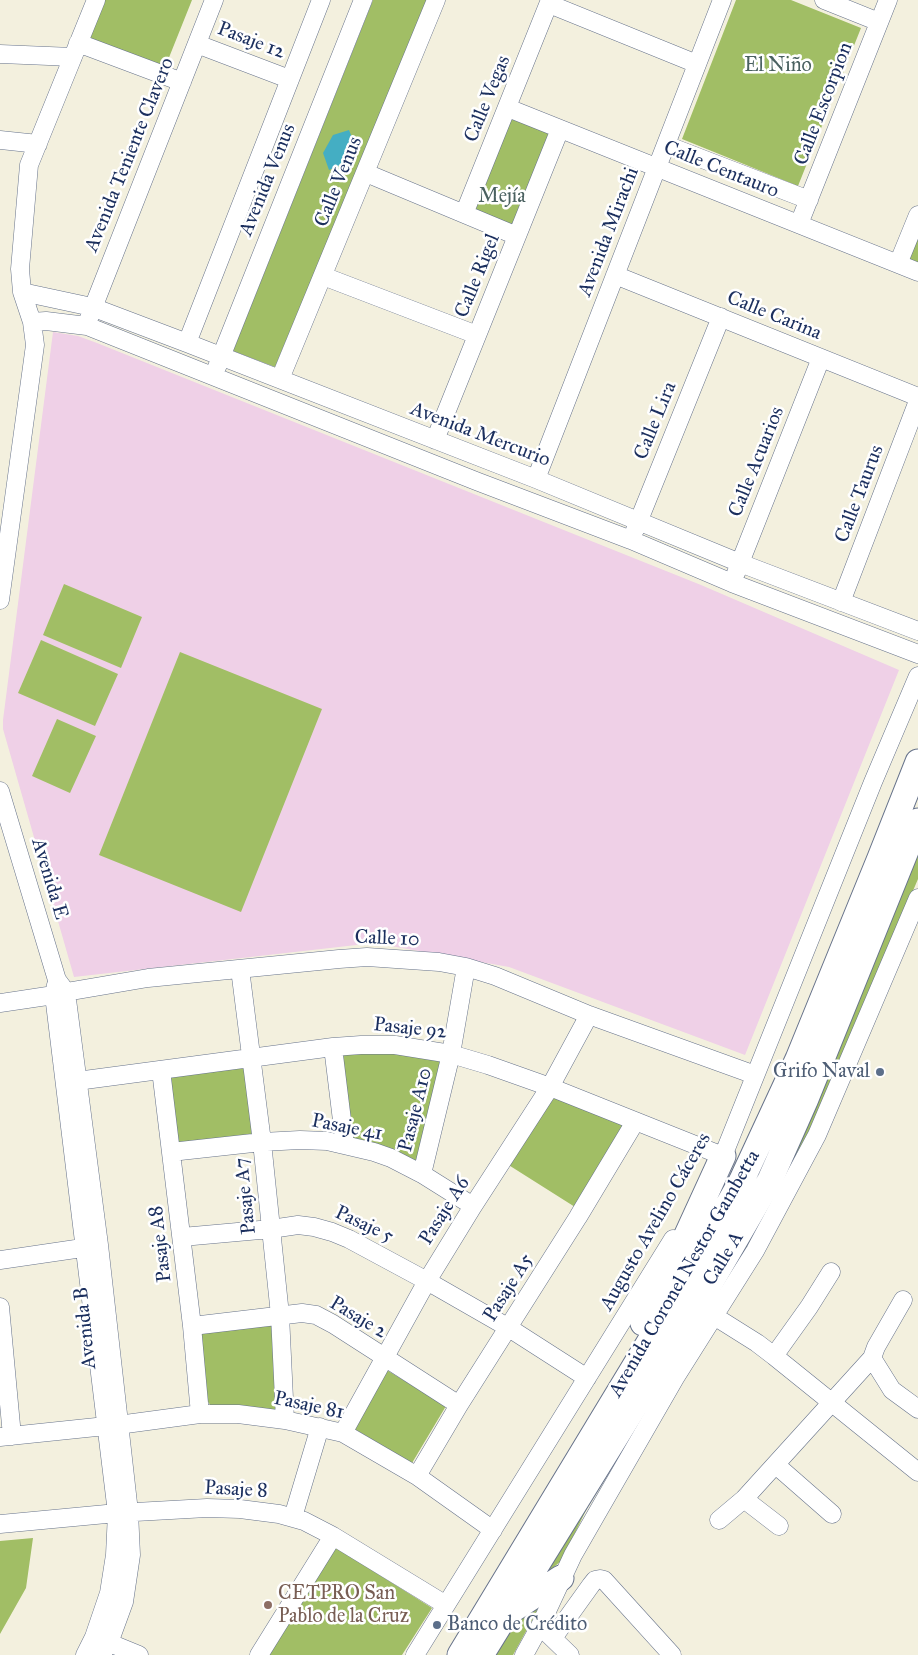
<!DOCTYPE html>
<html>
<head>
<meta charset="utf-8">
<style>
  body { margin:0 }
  canvas { display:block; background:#f3f0de }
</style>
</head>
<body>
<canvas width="918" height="1655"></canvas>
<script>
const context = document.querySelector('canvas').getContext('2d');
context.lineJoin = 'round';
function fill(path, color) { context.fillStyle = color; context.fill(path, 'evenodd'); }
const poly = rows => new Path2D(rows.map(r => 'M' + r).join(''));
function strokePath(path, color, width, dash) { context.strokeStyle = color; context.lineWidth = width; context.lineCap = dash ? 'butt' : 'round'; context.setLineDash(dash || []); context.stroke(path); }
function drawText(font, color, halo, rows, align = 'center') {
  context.font = font + ' "IM FELL Great Primer",serif'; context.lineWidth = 5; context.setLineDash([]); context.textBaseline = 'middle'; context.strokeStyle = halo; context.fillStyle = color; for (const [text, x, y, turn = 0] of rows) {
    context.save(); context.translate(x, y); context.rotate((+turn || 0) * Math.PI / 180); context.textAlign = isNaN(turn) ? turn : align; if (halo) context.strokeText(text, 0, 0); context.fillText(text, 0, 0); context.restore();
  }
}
const built = poly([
  [53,332,78,336,97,343,701,585,899,670,745,1055,509,967,374,943,74,977,3,729,3,720]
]);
const green = poly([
  [102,0,192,0,162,75,88,38],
  [373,0,428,0,275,367,233,351],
  [736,0,791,0,861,28,798,186,682,139],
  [511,112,556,131,515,232,469,211],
  [918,215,918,268,901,259],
  [64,584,142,617,121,668,43,635],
  [41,640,118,674,95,726,18,693],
  [180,652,322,709,241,912,99,855],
  [57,719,96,736,70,793,32,776],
  [918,853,918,879,813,1125,745,1253,590,1502,562,1560,539,1580,707,1307],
  [345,1048,445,1056,421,1164,352,1137,342,1051],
  [246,1064,256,1137,182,1146,176,1141,167,1078],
  [554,1092,628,1122,575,1207,507,1164],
  [269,1323,274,1326,277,1413,212,1408,207,1400,201,1333],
  [385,1369,446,1406,412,1463,351,1427],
  [33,1538,26,1588,0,1634,0,1541],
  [335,1547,432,1608,402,1655,267,1655],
  [543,1600,513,1655,493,1655,516,1618]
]);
const water = poly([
  [349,130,353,140,343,164,329,170,323,153,333,135]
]);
const minor = poly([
  [824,0,879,22],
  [549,4,697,64],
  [78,43,182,82],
  [197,44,289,79],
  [0,54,73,57],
  [508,108,918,272],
  [0,140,38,144],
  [666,145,809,200],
  [366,173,517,236],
  [464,214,550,0],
  [799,224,888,0],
  [898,264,918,215],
  [615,275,918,397],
  [323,276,477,335],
  [22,292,92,307,187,343,536,479,740,563,918,631],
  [89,318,214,0],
  [32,322,46,321,87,326,476,481,631,540,732,583,918,654],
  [187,343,321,0],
  [217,367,363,0],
  [280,379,436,0],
  [435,440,560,129],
  [536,479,722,0],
  [635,530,721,317],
  [736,573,821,358],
  [0,600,35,345,32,322,22,292,20,269,29,165,96,0],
  [841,602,918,401],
  [0,791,57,980,66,992,99,1245,129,1512,131,1555,124,1602,109,1643,101,1655],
  [240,969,262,1142,280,1315,285,1420],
  [56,985,54,995,117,1513,115,1555,109,1593,94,1637,85,1655],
  [0,1003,54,995,66,992,148,978,339,959,367,957,439,962,466,967,495,976,589,1015,755,1075],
  [333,1047,345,1145],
  [161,1070,192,1326,200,1414],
  [77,1081,333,1047,361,1045,395,1045,451,1054,488,1065,550,1087,723,1156],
  [171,1152,262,1142,300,1140,327,1141,374,1152,391,1158,422,1174,473,1206],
  [717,1165,723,1156,873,782,918,676],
  [422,1174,451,1054,466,967],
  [182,1237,271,1229,298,1225,314,1227,332,1232,349,1239,427,1281,509,1328,587,1378],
  [0,1260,96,1246],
  [0,1307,12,1436],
  [714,1316,757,1343,774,1356,918,1472],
  [192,1326,302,1313,316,1315,333,1324,459,1405],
  [774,1356,809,1307,831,1272],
  [872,1358,892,1390,918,1409],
  [118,1425,200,1414,238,1414,285,1420,343,1433,417,1476,493,1530],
  [343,1433,427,1281,473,1206,550,1087,589,1015],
  [0,1437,106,1426],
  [776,1465,832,1514],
  [417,1476,459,1405,578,1217,635,1122],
  [744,1499,779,1526],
  [293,1517,320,1427],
  [719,1520,744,1499,872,1358,876,1347,903,1300],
  [0,1524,117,1513,207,1508,240,1509,279,1514,304,1521,333,1536,446,1605],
  [544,1630,570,1655],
  [553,1638,591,1585,595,1580,600,1579,604,1580,672,1655],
  [100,1639,139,1655],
  [259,1655,333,1536],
  [415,1655,673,1239],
  [524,1655,540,1626,573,1555,596,1515,675,1378,755,1251,817,1135,918,898]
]);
const highway = poly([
  [643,1323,685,1239,723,1156],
  [512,1610,561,1578],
  [460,1655,670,1308,741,1182,798,1059,880,858,918,762],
  [481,1655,701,1299,770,1180,805,1101,918,821]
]);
const markers = [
  [880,1072,5,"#5c6f8a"],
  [268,1605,5,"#8d6e63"],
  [437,1625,5,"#5c6f8a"]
];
const streetNames = [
  ["Pasaje 12",251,41,21],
  ["Calle Vegas",488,99,-68],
  ["Calle Escorpion",824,104,-69],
  ["Avenida Teniente Clavero",130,155,-68],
  ["Calle Centauro",721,170,22],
  ["Avenida Venus",268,180,-68],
  ["Calle Venus",339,182,-68],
  ["Avenida Mirachi",609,232,-69],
  ["Calle Rigel",478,276,-68],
  ["Calle Carina",774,316,22],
  ["Calle Lira",656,421,-68],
  ["Avenida Mercurio",480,435,21],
  ["Calle Acuarios",757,462,-68],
  ["Calle Taurus",860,494,-69],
  ["Avenida E",49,879,73],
  ["Calle 10",387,939,2],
  ["Pasaje 92",410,1029,6],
  ["Pasaje A10",416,1110,-76],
  ["Pasaje 41",347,1128,11],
  ["Pasaje A7",246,1196,-96],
  ["Pasaje A6",445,1211,-58],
  ["Augusto Avelino Cáceres",656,1222,-60],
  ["Pasaje 5",364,1225,25],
  ["Pasaje A8",161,1244,-97],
  ["Calle A",724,1259,-59],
  ["Avenida Coronel Nestor Gambetta",685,1274,-60],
  ["Pasaje A5",509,1288,-58],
  ["Pasaje 2",358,1318,31],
  ["Avenida B",86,1328,-96],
  ["Pasaje 81",309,1406,12],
  ["Pasaje 8",236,1490,3]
];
const parkNames = [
  ["El Niño",778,66],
  ["Mejía",502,197]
];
const serviceNames = [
  ["Grifo Naval",870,1072],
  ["Banco de Crédito",447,1625,"left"]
];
const educationNames = [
  ["CETPRO San",278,1594],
  ["Pablo de la Cruz",278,1617]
];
fill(built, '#efd0e7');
fill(green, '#a1be65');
fill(water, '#44aec3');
strokePath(minor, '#67738b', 19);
strokePath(highway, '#67738b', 27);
strokePath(minor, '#fff', 18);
strokePath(highway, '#fff', 25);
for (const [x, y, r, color] of markers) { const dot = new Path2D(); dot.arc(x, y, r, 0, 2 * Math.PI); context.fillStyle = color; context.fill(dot); strokePath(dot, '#fff', 2); }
drawText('20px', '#1b2f5e', '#fff', streetNames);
drawText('20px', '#4a6160', '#fff', parkNames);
drawText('20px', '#4e5e75', '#fff', serviceNames, 'right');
drawText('20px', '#785e54', '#fff', educationNames, 'left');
</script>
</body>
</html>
